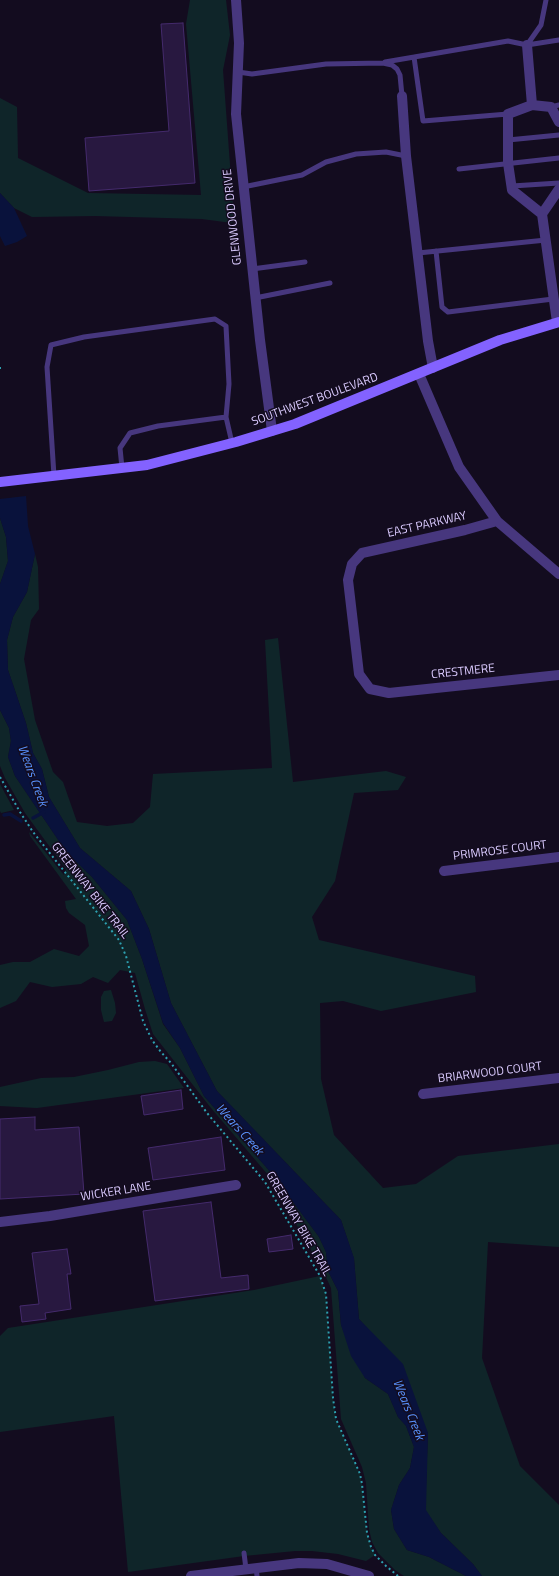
<!DOCTYPE html>
<html>
<head>
<meta charset="utf-8">
<style>
  body { margin:0 }
  canvas { display:block; background:#130c1f }
</style>
</head>
<body>
<canvas width="559" height="1576"></canvas>
<script>
const context = document.querySelector('canvas').getContext('2d');
context.lineJoin = 'round';
function fill(path, color) { context.fillStyle = color; context.fill(path, 'evenodd'); }
const poly = rows => new Path2D(rows.map(r => 'M' + r).join(''));
function strokePath(path, color, width, dash) { context.strokeStyle = color; context.lineWidth = width; context.lineCap = dash ? 'butt' : 'round'; context.setLineDash(dash || []); context.stroke(path); }
function drawText(font, color, halo, rows, align = 'center') {
  context.font = font + ' "Titillium Web",sans-serif'; context.lineWidth = 3; context.setLineDash([]); context.textBaseline = 'middle'; context.strokeStyle = halo; context.fillStyle = color; for (const [text, x, y, turn = 0] of rows) {
    context.save(); context.translate(x, y); context.rotate((+turn || 0) * Math.PI / 180); context.textAlign = isNaN(turn) ? turn : align; if (halo) context.strokeText(text, 0, 0); context.fillText(text, 0, 0); context.restore();
  }
}
const green = poly([
  [190,0,226,0,230,35,223,70,234,219,232,223,202,219,95,216,32,217,14,208,0,193,0,98,17,107,18,158,88,193,201,195,186,24],
  [0,518,6,537,8,561,0,584],
  [35,554,38,567,39,609,31,620,24,659,35,720,53,772,63,782,77,822,107,826,133,823,150,807,153,774,272,768,265,640,278,638,293,782,386,771,406,777,398,790,354,793,335,881,312,917,319,940,475,976,476,992,381,1011,343,1001,320,1003,321,1079,334,1135,383,1188,416,1184,458,1156,559,1144,559,1247,488,1242,482,1358,520,1466,559,1505,559,1576,482,1576,473,1564,441,1533,425,1510,428,1433,369,1330,359,1319,354,1259,341,1220,217,1091,171,1003,149,929,131,891,80,848,49,797,42,769,33,753,26,723,8,670,7,640,13,617,27,592],
  [0,710,9,728,11,741,8,757,15,776,67,853,92,877,127,920,142,959,163,1024,180,1048,204,1096,273,1175,319,1237,326,1252,328,1271,338,1291,341,1325,365,1378,388,1394,398,1417,406,1426,414,1447,410,1468,399,1485,391,1510,394,1529,407,1550,429,1557,466,1576,404,1576,395,1570,378,1553,372,1542,369,1529,366,1483,362,1467,341,1419,331,1288,324,1273,269,1176,211,1108,153,1034,145,1009,135,973,120,970,108,983,93,977,81,984,52,987,30,982,16,1001,0,1008,0,965,13,962,30,962,54,949,79,956,89,946,85,925,69,913,66,908,65,901,76,899,30,836,29,832,64,875,66,869,25,813,5,778,0,766],
  [0,784,14,810,1,813,0,811],
  [111,990,115,1003,116,1013,112,1021,104,1022,101,1010,101,997,104,991],
  [155,1061,167,1064,184,1088,37,1108,0,1106,0,1087,41,1078,74,1077,108,1070,139,1062],
  [320,1276,326,1294,333,1398,336,1419,360,1474,362,1484,367,1533,371,1547,375,1555,366,1561,338,1554,312,1551,295,1551,244,1556,128,1572,114,1416,0,1432,0,1336,8,1328,254,1290]
]);
const water = poly([
  [0,193,14,208,27,236,17,242,5,246,0,236],
  [26,496,28,526,35,554,27,592,13,617,7,640,8,670,26,723,33,753,42,769,49,797,80,848,131,891,149,929,171,1003,217,1091,341,1220,354,1258,359,1319,403,1364,428,1433,426,1510,441,1533,473,1564,482,1576,466,1576,429,1557,407,1550,394,1529,391,1510,399,1485,410,1468,414,1447,406,1426,398,1417,388,1394,365,1378,351,1356,341,1325,338,1291,328,1271,326,1252,319,1237,273,1175,204,1096,180,1048,163,1023,142,959,127,920,92,877,67,853,15,776,8,757,11,741,9,728,0,710,0,584,8,561,6,537,0,518,0,499]
]);
const stream = poly([
  [4,815,10,814,21,821],
  [33,818,44,812]
]);
const building = poly([
  [183,23,195,183,89,191,85,138,169,131,161,24,183,23],
  [181,1090,183,1109,144,1115,141,1096,181,1090],
  [35,1117,35,1130,79,1127,84,1194,0,1199,0,1119,35,1117],
  [221,1137,225,1170,153,1180,148,1148,221,1137],
  [211,1202,221,1278,248,1275,249,1289,155,1301,143,1211,211,1202],
  [291,1235,293,1249,269,1252,267,1239,291,1235],
  [67,1249,71,1274,67,1274,71,1309,45,1313,46,1319,22,1322,20,1306,39,1304,32,1253,67,1249]
]);
const path = poly([
  [0,367,0,370],
  [0,777,20,812,33,832,119,940,126,956,143,1021,152,1040,161,1052,171,1063,207,1113,265,1182,320,1276,326,1294,333,1398,336,1419,360,1474,362,1484,367,1533,371,1547,375,1555,386,1566,398,1576]
]);
const service = poly([
  [527,45,541,25,546,0],
  [414,57,423,121,508,114],
  [385,62,508,41,527,45,559,40],
  [238,72,252,74,326,64,383,63,392,65,397,69,400,75,402,96],
  [551,107,559,105],
  [508,140,559,135],
  [459,169,559,158],
  [512,186,559,183],
  [243,187,302,175,326,162,356,154,386,152,406,156],
  [436,251,442,307,448,312,553,299],
  [418,253,546,240],
  [252,269,305,262],
  [255,298,330,283],
  [122,468,120,448,130,433,158,426,226,417],
  [54,476,47,367,51,345,84,337,215,319,226,326,229,384,226,417,232,443],
  [244,1553,246,1569],
  [256,1567,257,1576]
]);
const minor = poly([
  [236,0,239,43,236,114,260,340,272,431],
  [527,45,532,105],
  [402,96,406,156,428,341,433,368],
  [559,122,551,107,532,105,508,114,508,163,512,190,542,214,559,189],
  [542,214,557,322],
  [419,374,459,467,497,521,559,574],
  [497,521,465,530,362,553,352,564,348,580,359,674,370,689,389,693,559,675],
  [444,871,559,857],
  [423,1094,559,1078],
  [0,1222,50,1216,236,1185]
]);
const tertiary = poly([
  [191,1576,299,1563,327,1564,369,1576]
]);
const secondary = poly([
  [0,482,147,465,236,442,295,424,500,340,559,322]
]);
const streetNames = [
  ["GLENWOOD DRIVE",233,217,-96],
  ["SOUTHWEST BOULEVARD",315,400,-20],
  ["EAST PARKWAY",427,525,-13],
  ["CRESTMERE",463,672,-6],
  ["PRIMROSE COURT",500,851,-7],
  ["GREENWAY BIKE TRAIL",90,891,52],
  ["BRIARWOOD COURT",490,1073,-7],
  ["WICKER LANE",116,1192,-9],
  ["GREENWAY BIKE TRAIL",298,1224,60]
];
const waterNames = [
  ["Wears Creek",32,776,70],
  ["Wears Creek",239,1130,48],
  ["Wears Creek",408,1410,68]
];
fill(green, '#0f2529');
fill(water, '#09123c');
strokePath(stream, '#09123c', 3.5);
fill(building, '#281840');
strokePath(building, '#442a6c', 1);
strokePath(path, '#2da0b0', 2, [2, 3]);
strokePath(service, '#47377e', 5);
strokePath(minor, '#47377e', 10);
strokePath(tertiary, '#47377e', 10);
strokePath(secondary, '#8362ff', 10);
drawText('12px', '#dbcbff', '#130c1f', streetNames);
drawText('italic 13px', '#5993ff', '#130c1f', waterNames);
</script>
</body>
</html>
